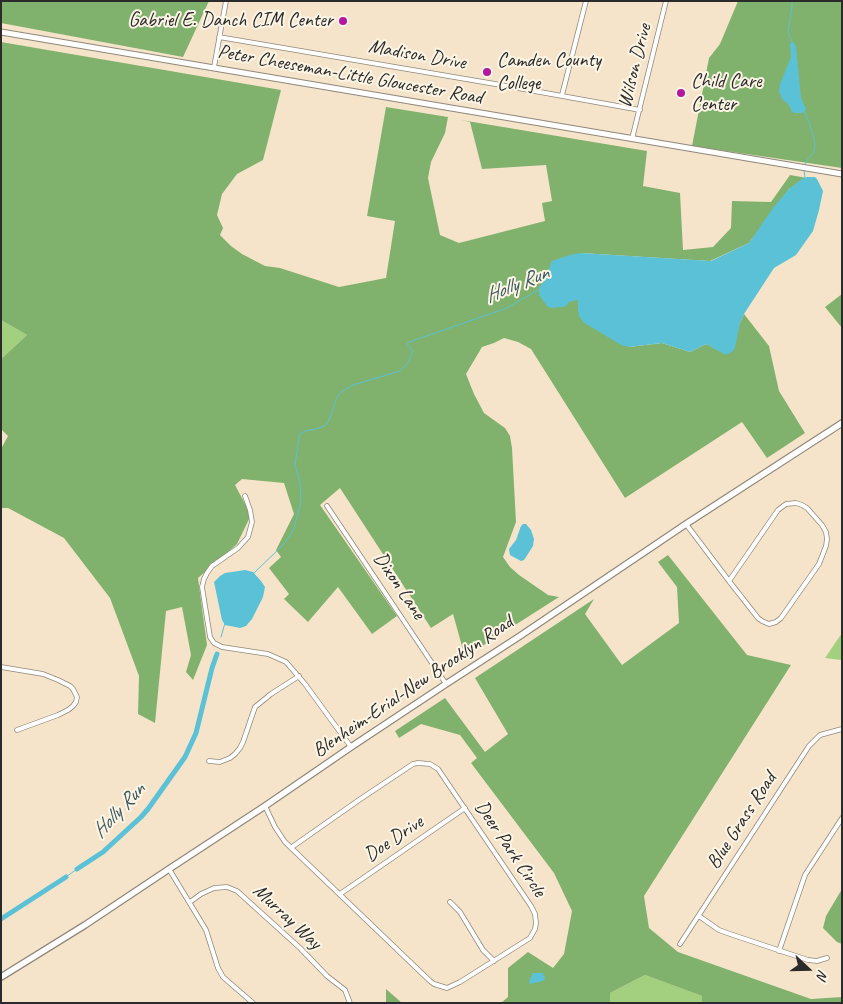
<!DOCTYPE html>
<html>
<head>
<meta charset="utf-8">
<style>
  body { margin:0 }
  #map { position:relative; width:843px; height:1004px; overflow:hidden; background:#f6e4ca; font-family:Caveat,sans-serif }
  canvas { display:block }
  .frame { position:absolute; inset:0; border:2px solid #2b2b2b; pointer-events:none }
  .north { position:absolute; left:783px; top:944px; width:50px; height:50px; -webkit-text-stroke:4px #fcf5e5; paint-order:stroke; rotate:111deg; font-size:14px; font-weight:700; line-height:20px; text-align:center; color:#2b2b2b }
  .north::after { content:''; display:block; margin:auto; width:18px; height:22px; background:#2b2b2b; clip-path:polygon(50% 0,100% 100%,50% 72%,0 100%) }
</style>
</head>
<body>
<div id="map">
<canvas width="843" height="1004"></canvas>
<div class="frame"></div>
<div class="north">N</div>
</div>
<script>
const context = document.querySelector('canvas').getContext('2d');
context.lineJoin = 'round';
function fill(path, color) { context.fillStyle = color; context.fill(path, 'evenodd'); }
const poly = rows => new Path2D(rows.map(r => 'M' + r).join(''));
function strokePath(path, color, width, dash) { context.strokeStyle = color; context.lineWidth = width; context.lineCap = dash ? 'butt' : 'round'; context.setLineDash(dash || []); context.stroke(path); }
function drawText(font, color, halo, rows, align = 'center') {
  context.font = font + ' Caveat,sans-serif'; context.lineWidth = 4; context.setLineDash([]); context.textBaseline = 'middle'; context.strokeStyle = halo; context.fillStyle = color; for (const [text, x, y, turn = 0] of rows) {
    context.save(); context.translate(x, y); context.rotate((+turn || 0) * Math.PI / 180); context.textAlign = isNaN(turn) ? turn : align; if (halo) context.strokeText(text, 0, 0); context.fillText(text, 0, 0); context.restore();
  }
}
const green = poly([
  [1,320,27,335,1,359],
  [842,633,841,660,825,658],
  [645,975,702,996,702,1003,610,1003,610,993]
]);
const forest = poly([
  [1,1,209,1,183,57,1,23],
  [738,1,842,1,842,168,692,146,709,58,720,44],
  [1,42,281,90,263,160,237,174,222,194,217,215,223,228,220,235,231,246,242,254,265,266,280,268,339,287,386,278,395,221,367,216,386,107,448,117,445,133,431,162,428,178,440,235,459,243,545,221,542,203,552,201,546,165,482,169,470,122,461,120,647,151,643,186,680,193,683,250,713,247,731,228,732,201,771,202,790,175,813,179,789,189,749,243,710,261,581,253,579,300,629,347,662,343,690,352,706,344,726,354,744,314,769,346,779,391,805,433,767,458,742,422,625,498,531,349,518,342,504,338,494,343,482,347,466,374,474,394,484,413,505,428,510,436,512,448,516,522,503,557,510,567,519,575,548,595,559,597,465,657,453,614,431,628,340,488,320,505,397,616,372,634,338,587,308,622,284,599,289,594,269,568,281,557,276,550,294,514,284,483,242,479,235,485,251,515,237,544,198,578,207,645,193,680,186,672,191,655,182,607,166,611,155,723,138,714,139,676,110,598,64,538,8,508,1,508,1,449,8,436,1,429,1,359,27,335,1,320],
  [842,294,842,328,825,307],
  [668,555,747,655,791,665,644,896,649,928,678,952,811,999,842,997,842,1003,702,1003,702,996,645,975,610,993,610,1003,501,1003,508,997,508,968,528,952,553,968,564,954,572,911,554,873,471,763,477,758,460,735,421,724,399,738,395,731,445,698,485,752,508,734,475,678,594,599,585,614,622,665,679,623,677,587,658,562],
  [842,889,842,944,837,942,823,928,826,916],
  [386,989,402,1003,386,1003]
]);
const water = poly([
  [792,42,794,43,796,47,801,98,806,109,805,111,802,113,795,113,792,112,789,105,782,99,779,91,780,84,791,57,790,44],
  [807,177,815,177,817,179,823,191,819,210,813,231,796,255,774,268,744,314,740,323,735,348,732,352,729,354,724,354,706,344,690,352,662,343,629,347,621,345,583,322,579,316,578,311,578,300,569,302,566,306,562,307,551,308,547,306,539,295,539,287,544,282,550,266,552,261,570,255,581,253,711,261,749,243,773,208,789,189,802,179],
  [523,524,526,524,531,530,534,539,533,546,526,557,524,560,521,561,510,555,509,549,516,540,521,526],
  [245,570,253,572,261,581,265,587,263,597,252,619,246,626,240,628,225,625,222,620,214,582,220,576,225,573],
  [533,973,543,973,545,978,543,981,530,984,529,981]
]);
const stream = poly([
  [792,1,792,7,788,32,793,44],
  [804,111,809,122,814,138,815,148,813,153,807,160,804,166],
  [804,170,805,178],
  [253,574,283,545,293,531,298,514,301,501,300,482,295,465,299,437,300,434,305,431,316,429,324,426,326,425,329,420,337,397,341,392,353,385,400,371,408,363,412,354,412,350,407,344,409,342,507,308,538,290],
  [221,637,225,623],
  [66,877,77,869]
]);
const canal = poly([
  [77,869,103,852,141,817,148,809,185,757,196,733,212,668,217,654],
  [1,919,66,877]
]);
const minor = poly([
  [219,37,501,85,640,110],
  [214,67,226,1],
  [562,95,586,1],
  [632,139,666,1],
  [245,496,250,510,252,522,248,537,238,548,212,566,207,573,204,579,202,587,210,637,214,643,222,647,268,654,286,662,305,684,351,747],
  [327,506,446,684],
  [686,524,729,581,758,618,762,621,769,624,776,622,781,618,819,564,826,546,827,539,826,532,822,525,807,508,802,505,796,503,786,504,778,510,729,581],
  [1,667,43,674,58,680,70,686,73,689,77,697,76,702,73,706,68,710,58,715,17,730],
  [209,761,220,762,230,758,235,754,240,748,243,742,255,707,271,694,299,676],
  [265,806,275,827,285,842,430,981,434,984,447,988,460,982,530,938,535,929,536,923,535,914,531,906,438,769,430,764,418,763,413,764,359,800,292,847],
  [169,869,206,930,218,968,223,977,253,1003],
  [340,894,465,808],
  [190,902,201,894,214,888,227,887,237,891,300,948,327,976,345,990,350,1003],
  [450,902,460,912,483,950,494,961],
  [699,916,719,930,733,935,808,960,817,961,827,958],
  [680,944,809,746,820,735,842,729],
  [779,951,805,875,842,818]
]);
const tertiary = poly([
  [1,32,842,174]
]);
const secondary = poly([
  [1,977,85,925,169,869,265,806,351,747,446,684,520,636,686,524,842,423]
]);
const markers = [
  [343,21,5,"#b5179e"],
  [487,72,5,"#b5179e"],
  [681,93,5,"#b5179e"]
];
const poiNames = [
  ["Gabriel E. Danch CIM Center",333,21,"right"],
  ["Camden County",497,61],
  ["College",497,84],
  ["Child Care",691,82],
  ["Center",691,105]
];
const streetNames = [
  ["Madison Drive",417,55,10],
  ["Wilson Drive",635,66,-76],
  ["Peter Cheeseman-Little Gloucester Road",350,75,10],
  ["Dixon Lane",399,586,56],
  ["Blenheim-Erial-New Brooklyn Road",413,687,-34],
  ["Blue Grass Road",742,821,-57],
  ["Doe Drive",394,839,-34],
  ["Deer Park Circle",510,849,56],
  ["Murray Way",287,917,43]
];
const waterNames = [
  ["Holly Run",517,285,-22],
  ["Holly Run",119,811,-47]
];
fill(green, '#a2d07e');
fill(forest, '#81b26d');
fill(water, '#5ac1d7');
strokePath(stream, '#5ac1d7', 1);
strokePath(canal, '#5ac1d7', 5);
strokePath(minor, '#90887a', 5.5);
strokePath(tertiary, '#90887a', 7);
strokePath(secondary, '#90887a', 8);
strokePath(minor, '#fff', 4);
strokePath(tertiary, '#fff', 5);
strokePath(secondary, '#fff', 5.5);
for (const [x, y, r, color] of markers) { const dot = new Path2D(); dot.arc(x, y, r, 0, 2 * Math.PI); context.fillStyle = color; context.fill(dot); strokePath(dot, '#fcf5e5', 2); }
drawText('20px', '#2b2b2b', '#fcf5e5', poiNames, 'left');
drawText('20px', '#2b2b2b', '#fcf5e5', streetNames);
drawText('italic 21px', '#39585f', '#fcf5e5', waterNames);
</script>
</body>
</html>
